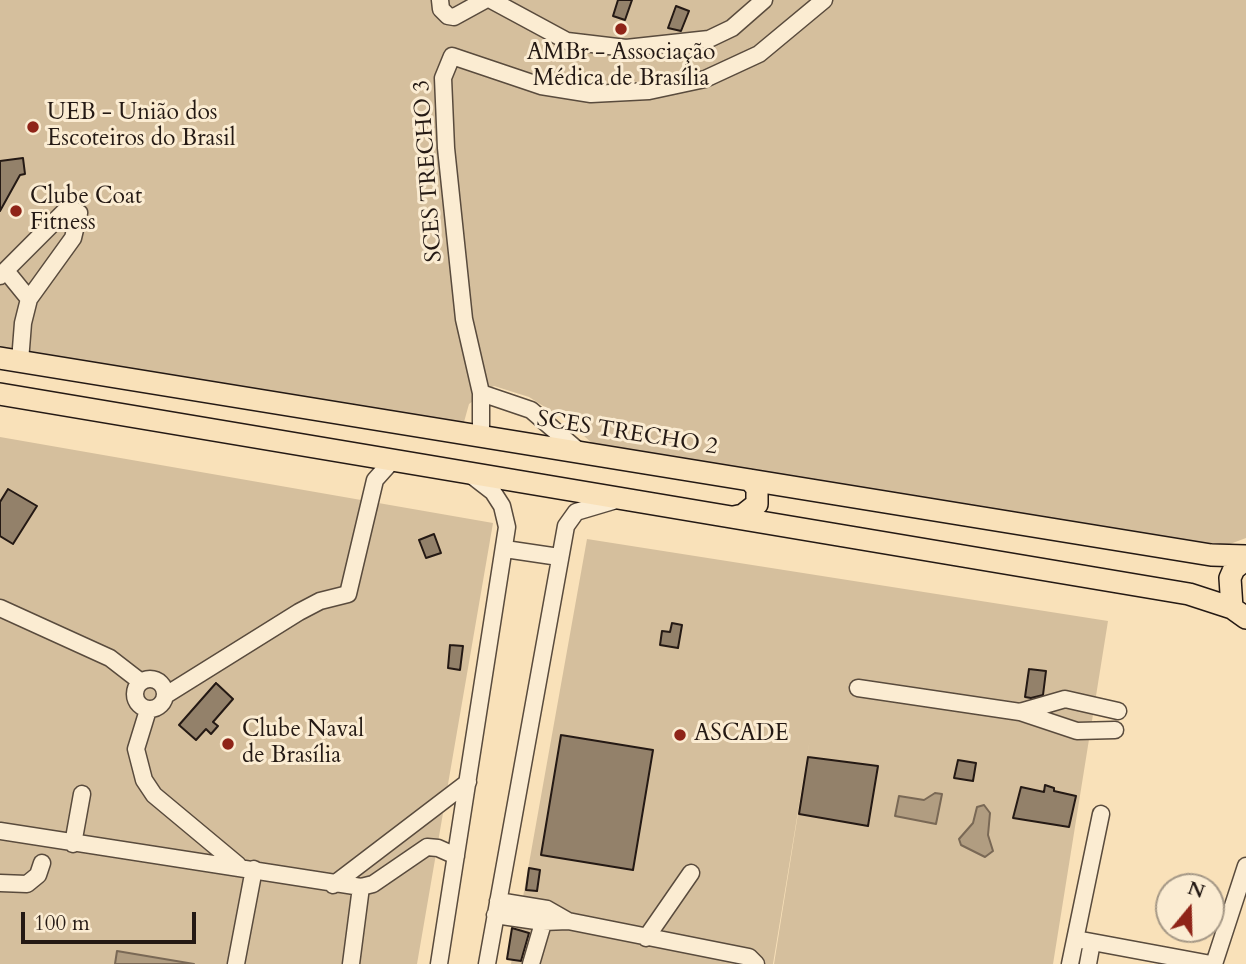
<!DOCTYPE html>
<html>
<head>
<meta charset="utf-8">
<style>
  body { margin:0 }
  #map { position:relative; width:1246px; height:964px; overflow:hidden; background:#f9e1b9; font-family:Cardo,serif }
  canvas { display:block }
  .north { position:absolute; left:1155px; top:873px; width:70px; height:70px; box-sizing:border-box; background:#fbecd2; border:2px solid #a59886; border-radius:50%; rotate:19deg; font-size:19px; font-weight:700; line-height:28px; text-align:center; color:#241914 }
  .north::after { content:''; display:block; margin:auto; width:24px; height:32px; background:#8f2418; clip-path:polygon(50% 0,100% 100%,50% 72%,0 100%) }
  .scale { position:absolute; left:21px; top:912px; width:175px; height:32px; box-sizing:border-box; border:4px solid #241914; border-top:0; padding-left:9px; font-size:21px; line-height:24px; white-space:nowrap; color:#241914; -webkit-text-stroke:5px #fbecd2; paint-order:stroke }
</style>
</head>
<body>
<div id="map">
<canvas width="1246" height="964"></canvas>
<div class="north">N</div>
<div class="scale">100 m</div>
</div>
<script>
const context = document.querySelector('canvas').getContext('2d');
context.lineJoin = 'round';
function fill(path, color) { context.fillStyle = color; context.fill(path, 'evenodd'); }
const poly = rows => new Path2D(rows.map(r => 'M' + r).join(''));
function strokePath(path, color, width, dash) { context.strokeStyle = color; context.lineWidth = width; context.lineCap = dash ? 'butt' : 'round'; context.setLineDash(dash || []); context.stroke(path); }
function drawText(font, color, halo, rows, align = 'center') {
  context.font = font + ' Cardo,serif'; context.lineWidth = 6; context.setLineDash([]); context.textBaseline = 'middle'; context.strokeStyle = halo; context.fillStyle = color; for (const [text, x, y, turn = 0] of rows) {
    context.save(); context.translate(x, y); context.rotate((+turn || 0) * Math.PI / 180); context.textAlign = isNaN(turn) ? turn : align; if (halo) context.strokeText(text, 0, 0); context.fillText(text, 0, 0); context.restore();
  }
}
const green = poly([
  [0,0,1246,0,1246,538,1222,547,595,446,570,423,529,397,494,386,469,404,464,422,0,348],
  [0,437,493,523,417,964,0,964],
  [587,539,1108,621,1053,964,774,964,810,738,773,964,511,964]
]);
const water = poly([
  [935,793,942,794,936,824,895,816,899,796,924,800,935,793],
  [984,805,990,813,988,835,993,851,985,857,961,845,959,839,973,823,977,807,984,805],
  [117,951,194,964,115,964,117,951]
]);
const building = poly([
  [618,0,632,0,625,20,613,16,618,0],
  [676,6,689,11,681,31,668,28,676,6],
  [23,158,25,174,20,175,0,211,0,161,23,158],
  [8,489,37,506,13,544,0,536,0,502,8,489],
  [434,534,441,553,426,558,419,540,434,534],
  [672,623,682,625,678,648,660,645,662,631,670,632,672,623],
  [450,645,463,646,460,670,448,668,450,645],
  [1029,669,1046,671,1043,695,1031,698,1025,697,1029,669],
  [216,683,233,699,213,722,218,726,211,734,206,729,196,740,179,725,216,683],
  [561,735,653,750,633,870,541,855,561,735],
  [808,757,878,766,868,826,799,814,808,757],
  [958,760,976,763,973,781,954,778,958,760],
  [1045,785,1054,788,1054,791,1076,796,1069,827,1013,818,1021,787,1044,792,1045,785],
  [529,868,540,870,537,891,526,890,529,868],
  [512,928,529,933,521,961,507,959,512,928]
]);
const minor = poly([
  [440,0,441,9,448,16,454,17,485,0],
  [491,0,567,41,626,48,709,39,732,28,764,0],
  [7,272,29,299],
  [0,276,69,207,79,213,73,238,29,299,23,323,20,361],
  [481,393,531,410,581,453],
  [481,436,481,393,464,319,446,148,443,78,452,56,541,86,591,94,649,91,705,79,759,54,824,0],
  [505,549,559,557],
  [0,608,110,658,141,682],
  '135 694a15 15 0 1 1 30 0a15 15 0 1 1-30 0Z',
  [858,688,1020,712,1077,731,1115,730],
  [166,695,299,612,320,601,348,594,375,480,392,461],
  [148,710,136,749,144,780,154,795,238,865],
  [1020,712,1065,699,1118,711],
  [0,831,361,887,373,884,427,847,438,848,456,856],
  [73,844,82,794],
  [0,883,27,884,38,875,42,863],
  [333,885,468,782],
  [498,901,547,909,568,921],
  [495,915,543,922,568,921,749,957,756,964],
  [646,938,691,873],
  [1076,939,1211,964],
  [236,964,254,869],
  [351,964,361,887],
  [439,964,507,527,502,506,493,492,471,475],
  [487,964,566,526,576,512,613,501],
  [531,964,546,913],
  [1070,964,1101,814],
  [1088,964,1092,942],
  [1214,964,1246,866]
]);
const major = poly([
  [0,358,1211,555,1246,556],
  [0,394,1189,594,1232,608,1246,618],
  [734,517,743,515,757,504,757,488,750,480],
  [1232,608,1230,578,1234,569,1246,559]
]);
const markers = [
  [621,29,7,"#8f2418"],
  [33,127,7,"#8f2418"],
  [16,211,7,"#8f2418"],
  [680,735,7,"#8f2418"],
  [228,744,7,"#8f2418"]
];
const poiNames = [
  ["AMBr - Associação",621,54,"center"],
  ["Médica de Brasília",621,80,"center"],
  ["UEB - União dos",47,114],
  ["Escoteiros do Brasil",47,140],
  ["Clube Coat",30,198],
  ["Fitness",30,224],
  ["Clube Naval",242,731],
  ["de Brasília",242,757],
  ["ASCADE",694,735]
];
const streetNames = [
  ["SCES TRECHO 3",429,171,-94],
  ["SCES TRECHO 2",627,434,9]
];
fill(green, '#d5bf9d');
fill(water, '#b19d81');
strokePath(water, '#796855', 2);
fill(building, '#93816a');
strokePath(building, '#241914', 2);
strokePath(minor, '#594b3d', 19);
strokePath(major, '#241914', 24);
strokePath(minor, '#fbecd2', 16);
strokePath(major, '#f9e1b9', 21);
for (const [x, y, r, color] of markers) { const dot = new Path2D(); dot.arc(x, y, r, 0, 2 * Math.PI); context.fillStyle = color; context.fill(dot); strokePath(dot, '#fbecd2', 2.5); }
drawText('23px', '#241914', '#fbecd2', poiNames, 'left');
drawText('23px', '#241914', '#fbecd2', streetNames);
</script>
</body>
</html>
